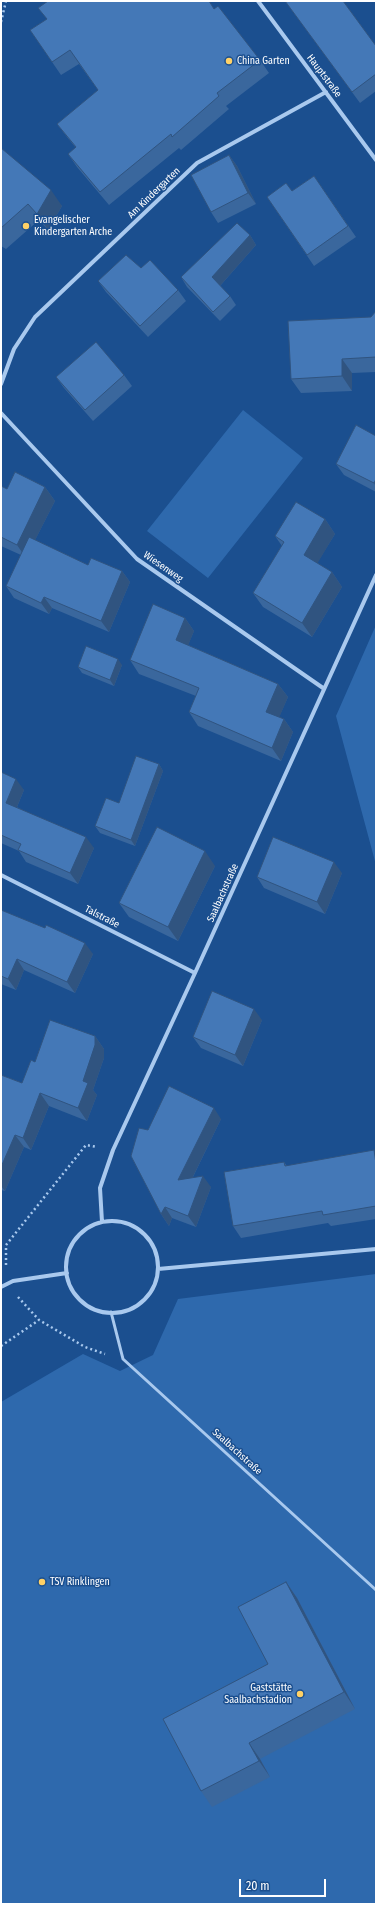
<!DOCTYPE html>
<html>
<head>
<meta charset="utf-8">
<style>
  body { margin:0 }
  #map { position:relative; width:377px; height:1905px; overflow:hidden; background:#1b4f8f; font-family:"Fira Sans Condensed",sans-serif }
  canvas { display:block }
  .frame { position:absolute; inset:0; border:2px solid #fff; pointer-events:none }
  .scale { position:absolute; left:239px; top:1879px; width:87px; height:18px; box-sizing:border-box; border:2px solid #fff; border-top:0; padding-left:5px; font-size:12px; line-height:14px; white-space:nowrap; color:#fff; -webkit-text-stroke:3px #1b4f8f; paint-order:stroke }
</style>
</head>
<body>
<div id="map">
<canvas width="377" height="1905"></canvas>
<div class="frame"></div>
<div class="scale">20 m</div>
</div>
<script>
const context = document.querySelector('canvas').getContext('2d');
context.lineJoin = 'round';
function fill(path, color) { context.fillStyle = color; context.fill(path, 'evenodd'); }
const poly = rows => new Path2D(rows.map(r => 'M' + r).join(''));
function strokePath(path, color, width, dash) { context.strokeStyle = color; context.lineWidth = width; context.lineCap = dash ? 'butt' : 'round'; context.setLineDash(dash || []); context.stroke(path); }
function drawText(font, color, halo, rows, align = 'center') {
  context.font = font + ' "Fira Sans Condensed",sans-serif'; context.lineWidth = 3; context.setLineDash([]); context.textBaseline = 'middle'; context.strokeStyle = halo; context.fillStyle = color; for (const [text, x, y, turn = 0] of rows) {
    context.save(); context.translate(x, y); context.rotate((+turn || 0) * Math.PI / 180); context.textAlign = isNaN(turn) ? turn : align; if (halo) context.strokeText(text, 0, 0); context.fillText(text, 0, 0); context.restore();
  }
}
const green = poly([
  [243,410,303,458,208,578,147,531],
  [376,625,376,865,336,716],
  [376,1274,376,1904,1,1904,1,1402,83,1354,120,1371,153,1355,178,1299]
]);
const path = poly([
  [1,22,6,1],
  [6,1265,6,1245,86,1145,97,1147],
  [18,1297,39,1320,85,1347,105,1354],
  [1,1346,39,1320]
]);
const service = poly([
  [111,1312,123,1359,376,1590]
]);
const minor = poly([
  [258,1,376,160],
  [1,384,14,349,35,317,197,163,326,92],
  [1,413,137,559,323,688],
  [1,875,195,973],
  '66 1267a46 46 0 1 1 92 0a46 46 0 1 1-92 0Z',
  [102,1222,100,1188,113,1150,195,973,376,575],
  [158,1269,376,1249],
  [1,1287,13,1281,67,1273]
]);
const wall = poly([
  [48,1,209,1,214,9,260,60,269,73,226,106,229,109,181,150,179,148,109,205,77,167,68,154,76,148,67,137,57,124,98,90,79,64,61,75,30,30,47,19],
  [285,1,343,1,376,46,376,91,360,103],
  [1,148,62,206,48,230,39,220,6,249,1,246],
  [229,155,237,166,256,204,218,223,211,212],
  [314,176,356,237,314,266,267,197,292,191],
  [250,235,256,245,220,286,230,296,236,305,220,321,187,287,181,277],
  [141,268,178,290,186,301,148,337,106,292,98,281],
  [376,311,376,372,352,373,352,391,301,393,291,379,371,317],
  [124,375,132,386,93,421,64,388,56,377],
  [376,436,376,492,344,475,336,464],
  [1,486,7,489,45,487,55,501,35,540,88,565,122,571,130,582,109,632,52,608,49,614,14,598,6,586,21,555,1,546],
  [325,519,335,534,317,563,332,572,342,587,312,637,263,607,253,593,282,546,275,536],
  [185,618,194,631,188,645,278,684,288,697,279,717,284,719,293,732,281,761,198,726,189,712,196,696,139,674,130,660],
  [122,665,114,686,82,673,78,667],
  [159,764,163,771,135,846,100,833,95,826],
  [1,772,24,790,17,807,94,848,78,884,26,862,19,851,1,843],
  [215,866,178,941,129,917,119,903],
  [342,873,325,914,264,888,257,877],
  [1,910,93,954,75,993,24,970,16,990,1,984],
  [262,1020,243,1066,201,1048,193,1037],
  [95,1036,104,1049,104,1058,93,1090,97,1095,87,1121,49,1106,31,1150,24,1147,5,1191,1,1190,1,1075,22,1083,35,1062],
  [221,1119,193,1177,211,1187,196,1227,172,1218,169,1226,161,1214,148,1130],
  [376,1154,376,1219,331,1226,328,1223,241,1238,233,1226,284,1162,287,1166],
  [286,1582,297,1598,355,1709,260,1759,270,1777,212,1807,201,1791,268,1664]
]);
const shadedWall = poly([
  [229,155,237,166,256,204,248,193],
  [51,190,62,206,48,230,37,214],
  [250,235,256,245,219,287,212,277],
  [342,359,352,373,352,391,342,376],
  [376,479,376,487,374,483],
  [45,487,55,501,26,558,17,545],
  [325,519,335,534,314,569,304,555],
  [122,571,130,582,109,632,101,621],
  [332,572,342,587,312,637,302,623],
  [44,597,52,608,49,614,41,603],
  [185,618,194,631,185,653,176,640],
  [118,659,122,665,114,686,110,680],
  [278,684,288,697,276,725,266,712],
  [284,719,293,732,281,761,272,748],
  [159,764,163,771,135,846,131,840],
  [16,779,24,790,14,814,6,803],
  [86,837,94,848,78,884,70,873],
  [205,851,215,866,178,941,168,927],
  [334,862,342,873,325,914,317,902],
  [85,943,93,954,75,993,67,982],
  [17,959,24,970,16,990,8,979],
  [254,1009,262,1020,243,1066,235,1055],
  [95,1036,104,1049,104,1058,93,1090,97,1095,87,1121,78,1108,83,1081],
  [40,1093,49,1106,31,1150,23,1138],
  [214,1108,221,1119,186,1191,178,1180],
  [15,1135,24,1147,5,1191,1,1186,1,1167],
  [374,1150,376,1154,376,1164],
  [203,1176,211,1187,196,1227,188,1216],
  [165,1207,172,1218,169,1226,161,1214],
  [286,1582,297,1598,355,1709,344,1692],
  [249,1743,260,1759,270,1777,259,1761]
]);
const building = poly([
  [48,1,209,1,214,9,218,6,260,60,217,93,219,96,172,137,171,134,100,192,68,154,76,147,57,124,98,90,70,50,52,62,30,30,47,19,38,8,48,1],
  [285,1,343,1,376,46,376,74,352,92,285,1],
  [1,148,51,190,37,214,28,204,1,228,1,148],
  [229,155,248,193,211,212,191,175,229,155],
  [314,176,348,226,307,255,267,197,286,183,292,191,314,176],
  [237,223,250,235,212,277,230,296,213,312,181,277,237,223],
  [126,255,141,268,150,260,178,290,140,326,98,281,126,255],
  [376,311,376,357,342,359,342,376,291,379,288,321,371,317,376,311],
  [96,342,124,375,85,410,56,377,96,342],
  [356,425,376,436,376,479,374,483,336,464,356,425],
  [15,472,45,487,17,545,1,537,1,486,7,489,15,472],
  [296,502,325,519,304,555,332,572,302,623,253,593,284,542,275,536,296,502],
  [29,537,88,565,91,558,122,571,101,621,44,597,41,603,6,586,29,537],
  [153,604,185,618,176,640,278,684,266,712,284,719,272,748,189,712,199,688,130,660,153,604],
  [86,646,118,659,110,680,78,667,86,646],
  [136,756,159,764,131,840,95,826,106,798,119,803,136,756],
  [1,772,16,779,6,803,86,837,70,873,18,850,21,844,1,835,1,772],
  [157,827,205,851,168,927,119,903,157,827],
  [273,837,334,862,317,902,257,877,273,837],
  [1,910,45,928,46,925,85,943,67,982,17,959,8,979,1,976,1,910],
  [212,991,254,1009,235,1055,193,1037,212,991],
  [50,1020,95,1036,95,1045,83,1081,88,1083,78,1108,40,1093,23,1138,15,1135,1,1167,1,1075,22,1083,31,1060,35,1062,50,1020],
  [169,1086,214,1108,178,1180,203,1176,188,1216,165,1207,161,1214,131,1156,139,1128,148,1130,169,1086],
  [374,1150,376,1164,376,1206,323,1215,322,1211,233,1226,224,1172,284,1162,285,1166,374,1150],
  [286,1582,344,1692,249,1743,259,1761,201,1791,163,1719,268,1664,238,1607,286,1582]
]);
const markers = [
  [229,61,4,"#ffd166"],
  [26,226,4,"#ffd166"],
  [42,1582,4,"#ffd166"],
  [300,1694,4,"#ffd166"]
];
const poiNames = [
  ["China Garten",237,61],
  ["Evangelischer",34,220],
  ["Kindergarten Arche",34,232],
  ["TSV Rinklingen",50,1582],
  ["Gaststätte",292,1688,"right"],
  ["Saalbachstadion",292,1700,"right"]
];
const streetNames = [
  ["Hauptstraße",324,76,53],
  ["Am Kindergarten",154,193,-44],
  ["Wiesenweg",163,567,35],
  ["Saalbachstraße",223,893,-66],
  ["Talstraße",102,917,27],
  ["Saalbachstraße",237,1452,42]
];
fill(green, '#2e69ad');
strokePath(path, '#a9c9ee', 2.5, [2, 3]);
strokePath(service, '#a9c9ee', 3);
strokePath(minor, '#a9c9ee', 4);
fill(wall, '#3a679d');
fill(shadedWall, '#305480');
fill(building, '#4478b7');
strokePath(building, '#305480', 1);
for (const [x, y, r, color] of markers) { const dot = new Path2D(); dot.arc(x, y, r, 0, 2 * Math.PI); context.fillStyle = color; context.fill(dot); strokePath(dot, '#1b4f8f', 1.5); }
drawText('10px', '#fff', '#1b4f8f', poiNames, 'left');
drawText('10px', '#fff', '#1b4f8f', streetNames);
</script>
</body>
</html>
